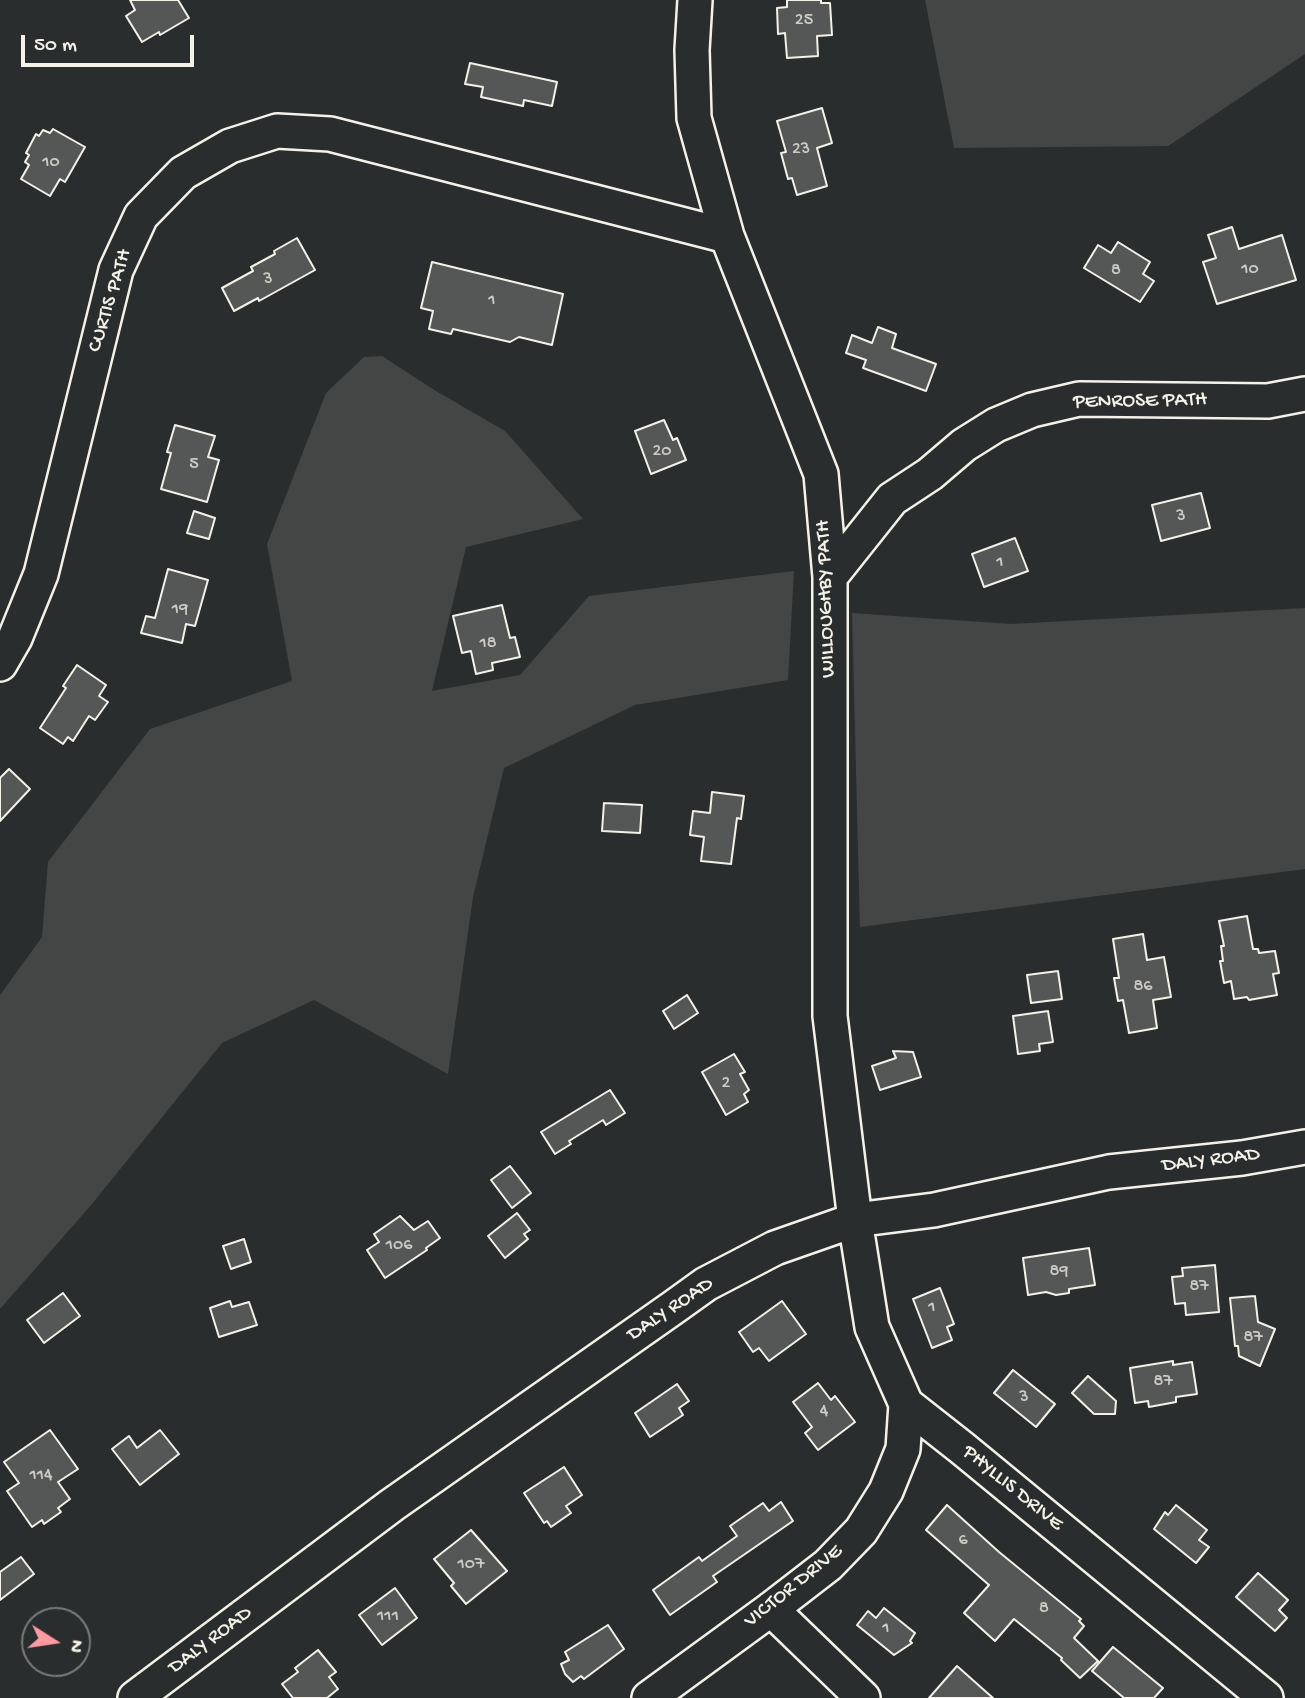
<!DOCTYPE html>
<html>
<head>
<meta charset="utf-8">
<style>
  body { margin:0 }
  #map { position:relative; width:1305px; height:1698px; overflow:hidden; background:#2a2d2e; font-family:"Gochi Hand",sans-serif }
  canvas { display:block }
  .north { position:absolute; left:21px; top:1607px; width:70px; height:70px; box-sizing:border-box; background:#2a2d2e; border:2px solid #7b7b78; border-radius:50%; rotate:102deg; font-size:19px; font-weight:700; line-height:28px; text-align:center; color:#f4f1e8 }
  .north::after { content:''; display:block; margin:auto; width:24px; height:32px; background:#ff9aa2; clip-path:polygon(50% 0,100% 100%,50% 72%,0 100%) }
  .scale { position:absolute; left:21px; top:35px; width:173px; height:32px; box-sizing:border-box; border:4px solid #f4f1e8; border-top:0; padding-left:9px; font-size:21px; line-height:24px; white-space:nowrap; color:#f4f1e8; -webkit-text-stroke:5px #2a2d2e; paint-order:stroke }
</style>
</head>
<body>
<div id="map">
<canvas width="1305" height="1698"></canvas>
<div class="north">N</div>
<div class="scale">50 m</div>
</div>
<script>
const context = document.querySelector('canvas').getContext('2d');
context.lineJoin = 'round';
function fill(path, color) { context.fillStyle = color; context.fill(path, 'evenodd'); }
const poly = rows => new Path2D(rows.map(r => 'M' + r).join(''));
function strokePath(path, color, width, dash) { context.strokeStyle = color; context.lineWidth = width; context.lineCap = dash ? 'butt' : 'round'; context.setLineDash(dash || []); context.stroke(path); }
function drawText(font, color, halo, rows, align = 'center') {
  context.font = font + ' "Gochi Hand",sans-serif'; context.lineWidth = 7; context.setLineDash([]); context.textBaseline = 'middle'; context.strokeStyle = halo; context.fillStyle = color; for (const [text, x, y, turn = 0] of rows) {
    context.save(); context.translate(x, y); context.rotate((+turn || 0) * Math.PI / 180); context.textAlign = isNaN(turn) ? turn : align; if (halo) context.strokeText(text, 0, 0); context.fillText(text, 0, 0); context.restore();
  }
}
const green = poly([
  [925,0,1305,0,1305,54,1168,146,954,148],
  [382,356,436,391,505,431,583,519,466,547,432,691,520,675,589,596,794,571,788,680,635,705,504,768,473,897,448,1074,314,1000,222,1043,92,1204,0,1309,0,995,42,937,48,862,150,729,292,681,267,544,326,393,364,357],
  [1305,608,1305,869,860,927,852,613,1011,624]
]);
const building = poly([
  [130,0,178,0,189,18,160,35,159,32,142,42,126,16,135,10,130,0],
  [787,0,821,0,821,3,830,3,832,35,817,36,818,56,787,58,785,33,778,34,777,8,787,7,787,0],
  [470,63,557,82,552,106,524,100,523,106,481,97,483,87,465,84,470,63],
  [822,108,832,143,817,148,827,186,797,195,792,178,788,179,781,153,786,152,777,121,822,108],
  [53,129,85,147,65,182,60,179,50,196,21,179,29,165,25,162,29,155,26,153,36,134,39,136,43,130,50,133,53,129],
  [1232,227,1239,249,1282,235,1296,280,1217,304,1203,262,1216,258,1208,235,1232,227],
  [297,238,315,270,259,301,258,298,234,311,222,288,253,271,251,267,275,254,274,251,297,238],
  [1118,242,1150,262,1143,274,1154,281,1140,302,1084,268,1098,245,1111,253,1118,242],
  [432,262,563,294,552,345,519,337,510,342,453,329,451,334,429,329,433,311,421,308,432,262],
  [878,327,896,334,892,348,936,364,926,391,863,368,866,360,846,353,852,335,872,343,878,327],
  [664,420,673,440,677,438,686,460,651,474,635,431,664,420],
  [175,425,215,436,208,457,219,460,207,502,161,489,171,453,167,452,175,425],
  [1201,493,1210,528,1161,541,1152,505,1201,493],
  [194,511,215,518,209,539,187,533,194,511],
  [1015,538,1028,571,984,587,972,554,1015,538],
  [168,569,208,580,195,626,186,624,182,643,141,633,146,616,155,618,168,569],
  [502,605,510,638,515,637,520,657,492,663,493,670,476,674,471,651,462,653,453,616,502,605],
  [77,665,106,685,99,696,108,702,95,720,89,716,73,741,68,737,63,744,40,728,66,688,63,686,77,665],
  [9,769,30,789,0,821,0,778,9,769],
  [712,792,744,796,741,819,737,818,731,864,701,861,704,837,690,835,693,811,710,813,712,792],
  [604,803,642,805,640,833,602,831,604,803],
  [1247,916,1253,949,1258,949,1259,953,1275,951,1279,973,1273,974,1277,995,1249,1000,1247,997,1234,999,1231,981,1224,983,1220,961,1223,961,1221,946,1224,946,1219,921,1247,916],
  [1143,934,1147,960,1164,957,1171,997,1153,1000,1157,1028,1129,1033,1123,1000,1118,1001,1114,978,1119,978,1113,939,1143,934],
  [1058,971,1062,999,1031,1003,1027,975,1058,971],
  [687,995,698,1013,674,1029,663,1011,687,995],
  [1048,1011,1053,1042,1039,1044,1040,1051,1018,1054,1013,1016,1048,1011],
  [893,1051,913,1052,921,1077,880,1090,872,1066,896,1058,893,1051],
  [734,1054,745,1072,740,1074,749,1090,744,1094,748,1102,726,1115,702,1072,734,1054],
  [610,1090,625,1113,606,1125,603,1120,569,1141,571,1144,555,1154,541,1132,610,1090],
  [510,1166,531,1193,512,1208,491,1180,510,1166],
  [517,1213,530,1230,524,1234,528,1239,505,1258,488,1236,517,1213],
  [400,1216,414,1230,428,1221,440,1238,426,1248,427,1250,385,1278,367,1250,379,1242,374,1234,400,1216],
  [244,1239,251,1262,231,1269,223,1246,244,1239],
  [1089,1248,1095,1285,1069,1289,1069,1293,1056,1295,1046,1292,1028,1295,1023,1258,1089,1248],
  [1215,1265,1219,1312,1186,1315,1185,1303,1175,1304,1172,1277,1183,1276,1182,1268,1215,1265],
  [940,1288,954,1324,947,1327,952,1340,932,1348,913,1299,940,1288],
  [63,1293,80,1316,44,1343,27,1320,63,1293],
  [1255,1296,1258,1322,1275,1329,1260,1366,1239,1356,1238,1346,1235,1346,1230,1298,1255,1296],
  [230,1301,232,1307,249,1302,257,1325,219,1337,210,1308,230,1301],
  [782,1301,806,1334,769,1361,759,1348,753,1352,739,1332,782,1301],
  [1173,1361,1173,1365,1192,1362,1197,1394,1176,1397,1176,1402,1149,1407,1148,1401,1135,1403,1130,1368,1173,1361],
  [1013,1370,1055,1404,1036,1427,994,1393,1013,1370],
  [1088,1376,1116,1401,1115,1414,1094,1414,1072,1393,1088,1376],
  [818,1383,831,1400,835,1396,855,1422,818,1450,805,1433,812,1427,793,1402,818,1383],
  [677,1384,689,1401,679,1408,683,1415,650,1437,635,1413,677,1384],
  [50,1430,78,1469,58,1482,70,1499,58,1508,61,1512,44,1524,42,1520,32,1527,7,1491,19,1483,4,1462,50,1430],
  [160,1430,179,1454,140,1485,112,1449,129,1436,137,1448,160,1430],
  [564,1467,582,1495,566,1506,571,1513,551,1527,547,1521,544,1523,524,1493,564,1467],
  [781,1502,793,1521,713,1576,717,1582,670,1615,653,1590,699,1557,702,1561,737,1536,730,1526,763,1503,769,1511,781,1502],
  [947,1505,999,1552,1081,1619,1079,1621,1084,1626,1074,1638,1098,1661,1080,1678,1061,1660,1062,1658,1014,1619,995,1641,964,1613,989,1585,926,1530,947,1505],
  [1176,1505,1207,1530,1199,1540,1209,1547,1196,1563,1154,1529,1165,1512,1168,1515,1176,1505],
  [471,1530,507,1571,466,1604,451,1586,454,1583,434,1559,471,1530],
  [21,1557,34,1574,0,1600,0,1572,21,1557],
  [1258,1573,1288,1600,1279,1610,1287,1618,1275,1631,1236,1597,1258,1573],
  [395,1588,417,1618,382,1645,359,1615,395,1588],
  [884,1608,915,1633,910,1641,912,1643,894,1655,857,1625,868,1611,876,1618,884,1608],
  [608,1625,624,1649,584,1679,581,1676,573,1682,565,1674,561,1664,569,1660,565,1652,608,1625],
  [1113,1647,1163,1688,1154,1698,1124,1698,1092,1671,1113,1647],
  [318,1650,336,1672,329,1677,338,1689,327,1698,293,1698,282,1684,298,1672,295,1668,318,1650],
  [957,1666,993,1698,929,1698,957,1666]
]);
const minor = poly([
  [695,0,692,50,694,118,727,236,821,474,830,577,830,1016,855,1220,872,1327,906,1404,962,1448,1266,1698],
  [830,577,892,499,930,474,964,445,996,425,1032,410,1079,399,1268,401,1305,394],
  [0,664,15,638,41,574,116,270,141,216,183,173,230,146,277,131,330,134,727,236],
  [771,1609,863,1698],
  [135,1698,392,1505,674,1307,706,1284,775,1248,855,1220,934,1210,1109,1172,1242,1158,1305,1147],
  [649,1698,771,1609,828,1565,861,1531,886,1491,903,1449,906,1404]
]);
const numberNames = [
  ["25",804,21],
  ["23",801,150],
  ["10",51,163],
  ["10",1250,270],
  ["8",1116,271],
  ["3",268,280],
  ["1",492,301],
  ["20",662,452],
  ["5",194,465],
  ["3",1181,517],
  ["1",1000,563],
  ["19",180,610],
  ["18",488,644],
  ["86",1143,987],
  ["2",726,1084],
  ["106",399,1246],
  ["89",1059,1272],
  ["87",1199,1287],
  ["1",932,1308],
  ["87",1253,1338],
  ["87",1163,1382],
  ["3",1024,1398],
  ["4",824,1412],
  ["114",41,1476],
  ["6",963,1541],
  ["107",471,1565],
  ["8",1044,1609],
  ["111",388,1617],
  ["1",886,1629]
];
const streetNames = [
  ["CURTIS PATH",111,301,-73],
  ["PENROSE PATH",1140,402,-1],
  ["WILLOUGHBY PATH",827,599,-92],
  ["DALY ROAD",1211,1161,-7],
  ["DALY ROAD",671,1310,-34],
  ["PHYLLIS DRIVE",1012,1489,39],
  ["VICTOR DRIVE",794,1587,-39],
  ["DALY ROAD",211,1641,-37]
];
fill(green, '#444645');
fill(building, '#555756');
strokePath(building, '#f4f1e8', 2);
strokePath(minor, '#f4f1e8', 38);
strokePath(minor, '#2a2d2e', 33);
drawText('18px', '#cccac4', null, numberNames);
drawText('21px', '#f4f1e8', '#2a2d2e', streetNames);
</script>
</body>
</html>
